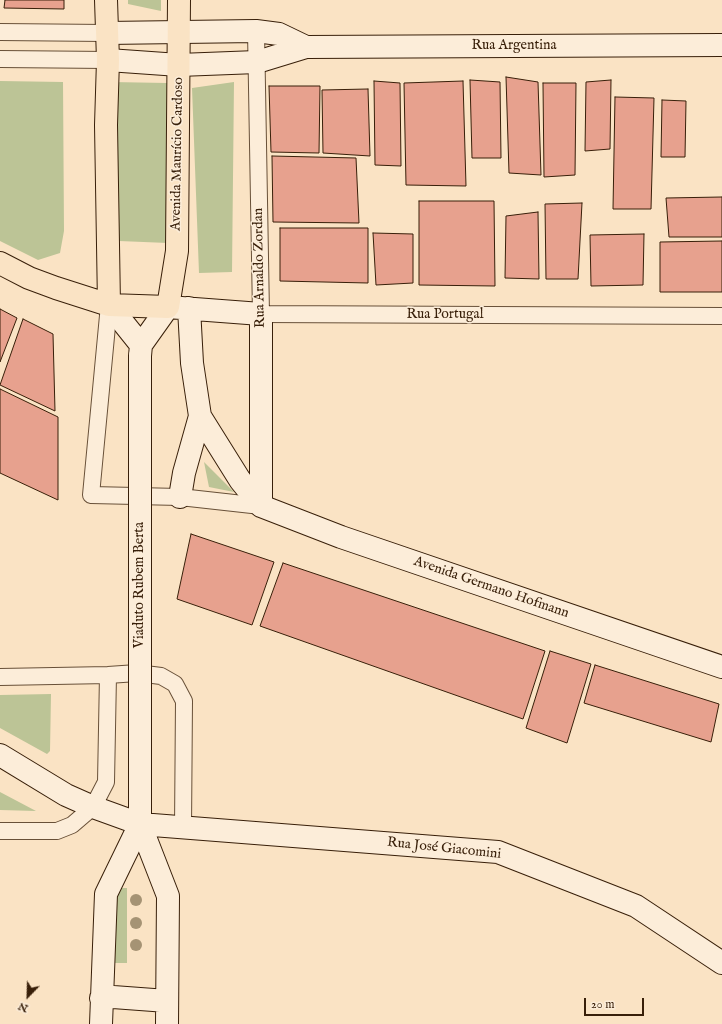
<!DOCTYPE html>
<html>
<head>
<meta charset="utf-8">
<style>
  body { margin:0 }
  #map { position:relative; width:722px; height:1024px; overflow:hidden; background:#fae3c4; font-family:"IM FELL English",serif }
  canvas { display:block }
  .north { position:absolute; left:8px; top:976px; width:40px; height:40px; -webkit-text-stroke:3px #fcedd9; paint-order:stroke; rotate:203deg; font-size:11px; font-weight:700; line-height:16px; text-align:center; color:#381f09 }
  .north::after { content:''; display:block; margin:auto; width:14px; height:18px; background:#381f09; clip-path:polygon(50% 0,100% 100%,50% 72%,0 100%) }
  .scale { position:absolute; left:584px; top:998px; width:60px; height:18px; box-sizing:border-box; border:2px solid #381f09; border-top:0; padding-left:5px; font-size:12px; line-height:14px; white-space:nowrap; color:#381f09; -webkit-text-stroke:3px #fcedd9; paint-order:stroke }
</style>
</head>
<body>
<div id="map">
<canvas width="722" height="1024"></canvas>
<div class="north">N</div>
<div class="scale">20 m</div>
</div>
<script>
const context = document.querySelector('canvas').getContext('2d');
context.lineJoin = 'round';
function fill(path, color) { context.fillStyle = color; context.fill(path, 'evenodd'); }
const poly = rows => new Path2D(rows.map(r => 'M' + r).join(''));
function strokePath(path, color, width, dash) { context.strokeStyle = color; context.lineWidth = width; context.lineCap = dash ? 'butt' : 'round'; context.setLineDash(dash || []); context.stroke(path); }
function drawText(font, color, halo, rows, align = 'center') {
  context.font = font + ' "IM FELL English",serif'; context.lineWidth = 3; context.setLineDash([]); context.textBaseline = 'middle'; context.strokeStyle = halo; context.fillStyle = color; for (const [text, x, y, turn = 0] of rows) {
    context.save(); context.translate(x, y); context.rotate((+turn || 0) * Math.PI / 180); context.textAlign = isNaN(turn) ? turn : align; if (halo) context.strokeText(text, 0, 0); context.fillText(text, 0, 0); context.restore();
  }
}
const green = poly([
  [128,0,161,0,161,11,128,4],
  [0,81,63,82,64,231,60,253,38,260,0,241],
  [111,82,167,83,168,243,119,241],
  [234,82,232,272,199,273,192,88],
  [204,462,234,492,209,487],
  [51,694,50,751,47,754,0,728,0,695],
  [0,792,36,811,0,810],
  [115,888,127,888,127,963,115,963]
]);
const building = poly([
  [5,0,64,0,64,9,4,8,5,0],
  [506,77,538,82,541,175,509,173,506,77],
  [470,80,500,82,501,158,472,158,470,80],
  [611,80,610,149,585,151,586,82,611,80],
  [374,81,400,83,401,166,375,165,374,81],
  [463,81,466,186,406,185,404,83,463,81],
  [543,83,576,83,575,175,544,177,543,83],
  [269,86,320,86,319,153,271,152,269,86],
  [368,89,370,156,323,153,322,90,368,89],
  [615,97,654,98,651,209,613,209,615,97],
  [662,100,686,101,685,157,661,157,662,100],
  [272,156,356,158,359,223,273,222,272,156],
  [722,197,722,237,669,237,666,198,722,197],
  [419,201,494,201,495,286,419,285,419,201],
  [582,203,578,279,546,279,545,204,582,203],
  [538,212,539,279,505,278,506,216,538,212],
  [280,228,368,228,368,283,280,281,280,228],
  [373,233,413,234,413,283,376,285,373,233],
  [644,234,643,285,591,286,590,235,644,234],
  [722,241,722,292,660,292,660,242,722,241],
  [0,309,17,318,0,362,0,309],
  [23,319,53,334,55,411,0,385,23,319],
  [0,389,58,417,58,500,0,473,0,389],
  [191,534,274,562,252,625,177,599,191,534],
  [283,563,545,651,523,719,260,626,283,563],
  [550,651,591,664,567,743,526,728,550,651],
  [595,665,719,704,711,742,584,703,595,665]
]);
const street = poly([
  [256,31,261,314,722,316],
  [0,32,106,33],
  [0,59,108,60],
  [109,305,91,495,180,497,261,506],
  [0,677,108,675,137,673,161,676,175,684,184,701,183,828],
  [0,831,57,831,72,825,93,807,106,782,108,675]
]);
const secondary = poly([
  [106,33,256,31,279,34,306,47],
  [108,60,179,65,257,62,306,47,722,45],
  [109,305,141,345],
  [189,308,192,363,200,416,240,480,261,506,341,537,722,667],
  [140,356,141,345,168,307,261,314,261,506],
  [180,497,184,473,200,416],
  [0,755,66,795,93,807,140,824,498,852,636,906,722,963],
  [140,792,140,824,168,896,167,1024],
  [101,998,113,997,167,1001],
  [101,1024,106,894,140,824]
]);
const primary = poly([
  [106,0,108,60,106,125,109,305],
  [0,263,29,278,56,288,109,305,168,307,177,251,179,0]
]);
const secondaryBridge = poly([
  [140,792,140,356]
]);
const trees = [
  [136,900],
  [136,923],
  [136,945]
];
const streetNames = [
  ["Rua Argentina",514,46],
  ["Avenida Maurício Cardoso",178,154,-89],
  ["Rua Arnaldo Zordan",260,268,-91],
  ["Rua Portugal",445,315],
  ["Viaduto Rubem Berta",140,585,-90],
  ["Avenida Germano Hofmann",491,588,19],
  ["Rua José Giacomini",444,849,6]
];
fill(green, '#bcc496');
fill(building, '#e7a18e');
strokePath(building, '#381f09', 1);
strokePath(street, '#685038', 18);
strokePath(secondary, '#381f09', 24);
strokePath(primary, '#381f09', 24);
strokePath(street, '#fcedd9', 16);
strokePath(secondary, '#fcedd9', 22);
strokePath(primary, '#fae3c4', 22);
strokePath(secondaryBridge, '#381f09', 24, []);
strokePath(secondaryBridge, '#fcedd9', 22);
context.fillStyle = '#a59374';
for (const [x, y] of trees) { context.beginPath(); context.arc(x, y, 6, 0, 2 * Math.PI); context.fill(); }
drawText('14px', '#381f09', '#fcedd9', streetNames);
</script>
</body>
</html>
